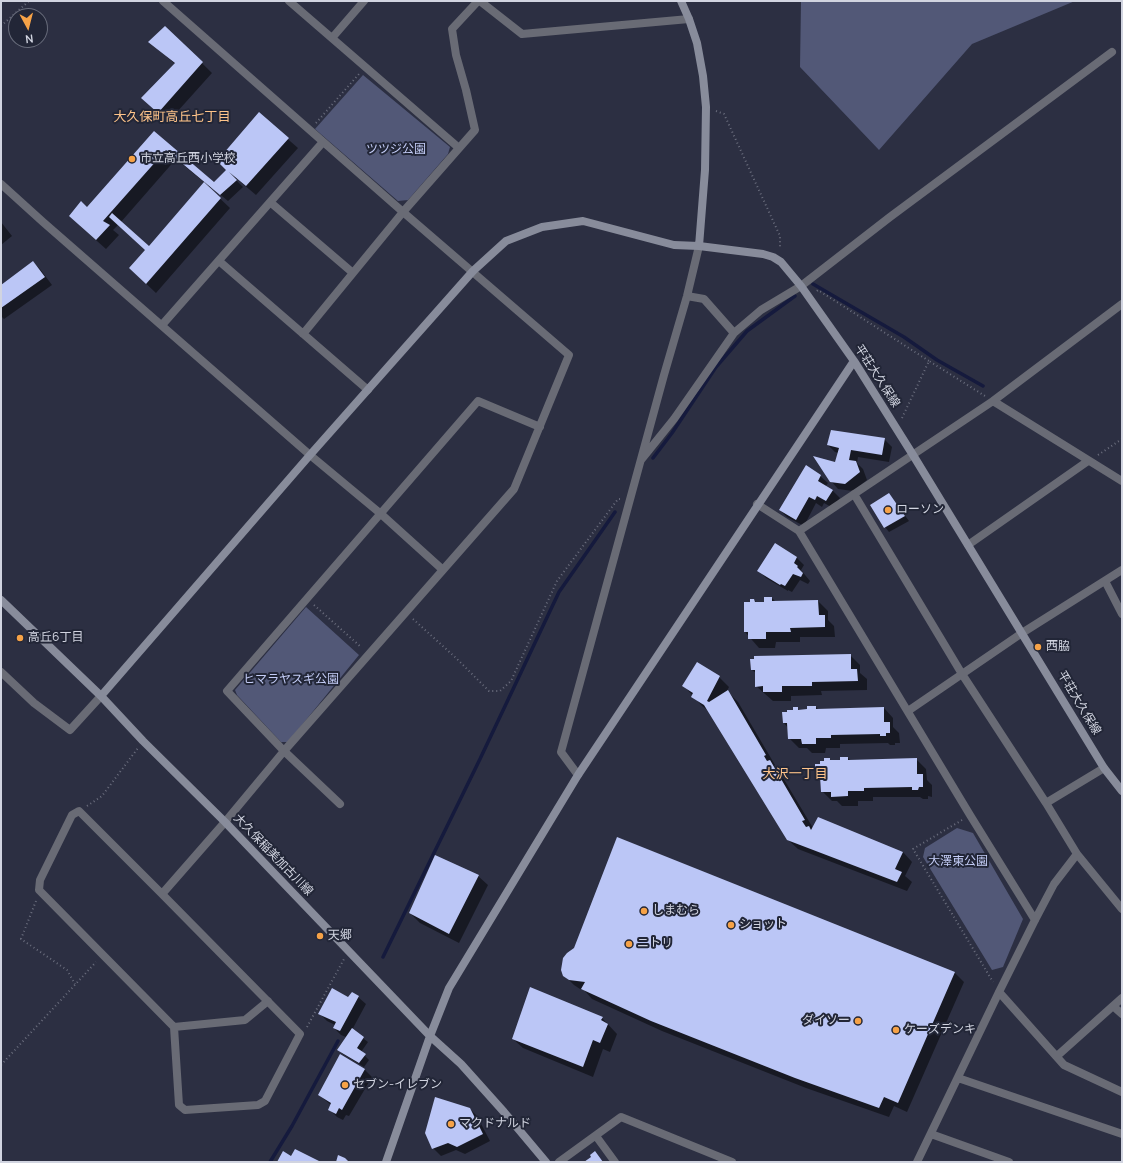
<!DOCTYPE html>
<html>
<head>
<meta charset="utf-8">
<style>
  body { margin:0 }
  #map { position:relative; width:1123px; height:1163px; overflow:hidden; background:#2c2f42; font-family:Manrope,sans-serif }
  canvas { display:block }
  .frame { position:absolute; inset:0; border:2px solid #d1d4e0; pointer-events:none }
  .north { position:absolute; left:8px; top:8px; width:40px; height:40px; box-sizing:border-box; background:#222637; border:1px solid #686c7b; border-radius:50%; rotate:173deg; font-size:11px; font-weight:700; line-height:16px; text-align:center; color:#d1d4e0 }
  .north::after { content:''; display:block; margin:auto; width:14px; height:18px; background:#f6a247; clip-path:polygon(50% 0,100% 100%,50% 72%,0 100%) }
</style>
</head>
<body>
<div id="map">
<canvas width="1123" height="1163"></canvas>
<div class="frame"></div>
<div class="north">N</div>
</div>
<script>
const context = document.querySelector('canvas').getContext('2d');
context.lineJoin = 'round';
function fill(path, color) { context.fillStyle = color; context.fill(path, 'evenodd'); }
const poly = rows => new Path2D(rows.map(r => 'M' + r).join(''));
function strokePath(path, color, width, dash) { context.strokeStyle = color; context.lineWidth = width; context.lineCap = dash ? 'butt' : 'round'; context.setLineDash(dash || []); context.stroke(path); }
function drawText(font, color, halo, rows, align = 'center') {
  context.font = font + ' Manrope,"Noto Sans JP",sans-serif'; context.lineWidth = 4; context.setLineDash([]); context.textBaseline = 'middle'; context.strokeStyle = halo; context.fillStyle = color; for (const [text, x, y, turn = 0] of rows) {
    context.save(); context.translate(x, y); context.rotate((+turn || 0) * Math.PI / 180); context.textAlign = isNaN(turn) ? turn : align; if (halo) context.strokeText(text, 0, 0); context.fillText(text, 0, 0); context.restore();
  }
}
const green = poly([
  [801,1,1075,1,972,44,879,150,800,67],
  [363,75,450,147,448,154,408,200,398,201,315,129],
  [306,607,359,655,288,742,281,742,237,695,235,690],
  [957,828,973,833,1023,919,1003,967,992,970,923,857,925,848]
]);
const shadow = poly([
  [165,27,212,73,168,122,152,107,175,64,150,42],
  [259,114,298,148,256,195,237,179,236,180,243,187,228,201,211,187,210,189,230,208,156,293,140,278,146,250,118,225,113,230,119,235,106,249,80,226,87,208,154,133,215,183,227,170],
  [176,159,205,183,149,247,121,222],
  [1,222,12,236,1,245],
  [33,262,40,269,52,285,4,319,1,316,1,286],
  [884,439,892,447,889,462,858,457,857,463,863,469,867,480,853,491,838,489,831,481,838,453,835,452,828,445],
  [820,476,828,483,825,487,833,491,840,498,833,508,824,503,822,507,816,503,804,526,787,517,780,510],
  [889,494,909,521,889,532,885,527],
  [775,545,797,558,804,565,801,570,810,581,808,584,800,580,792,592,788,590,788,591,766,578,759,571],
  [772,598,776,602,818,601,828,611,828,620,834,626,835,637,800,637,800,642,776,642,775,648,759,648,745,632,751,603,754,600,757,603,765,603],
  [850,655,860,665,860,673,867,679,867,690,821,691,822,695,791,696,791,701,773,701,756,686,756,673,752,670],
  [698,663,719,677,729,687,727,691,738,702,775,765,774,766,779,771,813,828,903,852,912,862,905,876,912,882,907,891,798,849,787,839,709,711,702,706,684,686],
  [816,707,819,710,884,708,893,718,893,727,899,733,900,743,895,743,895,745,890,745,888,743,840,744,840,748,826,748,825,753,812,753,807,748,799,748,789,738,788,728,784,723,797,708,800,711,808,710],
  [848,758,851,761,916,759,926,769,927,780,932,785,932,797,928,796,928,799,923,799,920,797,873,797,873,801,858,801,858,806,842,806,837,801,832,801,822,791,822,781,816,776,821,765,829,759,832,761,840,761],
  [478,876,488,885,459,943,420,923,410,913],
  [954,972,964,982,907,1112,894,1106,889,1117,806,1088,662,1031,592,999,584,990,580,989,574,985,564,975],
  [352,993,358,997,366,1004,352,1030,368,1042,361,1052,369,1060,364,1067,343,1054,338,1049,346,1037,341,1035,334,1028,335,1025,327,1021,320,1014,349,999],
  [602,1018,617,1034,610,1052,603,1049,593,1077,523,1048,513,1039],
  [340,1056,365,1070,372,1077,349,1116,346,1115,343,1120,337,1117,329,1109,331,1105,319,1095],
  [470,1109,477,1116,490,1141,465,1154,456,1150,441,1156,433,1148]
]);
const stream = poly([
  [813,284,904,337,937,360,983,386],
  [653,458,672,433,716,367,747,331,795,296],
  [383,957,480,759,559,592,615,512],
  [270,1162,292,1126,338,1041]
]);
const building = poly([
  [165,26,203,62,158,113,141,98,175,63,148,42],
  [259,112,289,138,246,186,229,172,237,180,220,195,166,150,103,221,110,225,96,240,69,216,81,201,87,207,154,131,214,182,226,170,217,161],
  [204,182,221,198,146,284,129,268,145,250,109,217,112,213,149,246],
  [33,261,45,277,1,308,1,285],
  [831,430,885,438,882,455,851,450,849,460,856,461,860,472,845,484,830,482,813,456,835,462,839,448,827,445],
  [806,465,821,475,818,481,833,490,826,501,817,496,815,500,809,497,796,520,779,510],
  [889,493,905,516,884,528,870,505],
  [775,543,797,557,794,563,798,566,797,567,803,573,801,577,793,574,785,586,781,584,780,585,757,571],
  [764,597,772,597,772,601,818,600,819,615,825,615,825,627,790,628,791,632,766,632,766,639,748,639,748,632,744,632,744,602,750,602,750,599,754,599,755,602,764,602],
  [851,654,851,669,857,669,858,681,812,682,812,686,782,686,782,692,763,692,763,686,755,687,755,670,751,670,750,659,754,659,754,656],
  [697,662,720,676,707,701,709,702,728,690,766,755,764,756,767,761,770,760,805,820,802,821,806,827,809,826,811,830,818,817,903,852,895,869,902,872,897,882,787,840,704,705,691,697,693,693,682,686],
  [807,706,816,706,816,709,884,707,884,722,890,722,890,733,886,733,886,736,880,736,880,734,831,735,831,738,816,738,816,744,802,744,801,739,788,739,787,723,783,723,782,712,787,712,787,710,793,710,793,707,798,707,798,710,807,709],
  [840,757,848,757,848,760,917,758,917,774,923,774,923,787,919,787,918,790,912,790,912,787,864,788,864,791,848,791,848,796,831,797,831,792,821,792,820,776,815,776,815,764,820,764,820,761,824,761,824,758,830,758,830,760,840,760],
  [617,837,955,972,898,1103,884,1097,879,1108,795,1078,651,1021,581,989,585,982,569,980,563,976,561,970,563,958,567,953,574,948],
  [435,855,479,875,449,934,409,913],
  [530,987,603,1017,601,1020,608,1024,600,1043,593,1040,583,1067,512,1039],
  [332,988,348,997,352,992,359,996,340,1031,333,1028,336,1022,318,1014],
  [352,1028,364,1037,357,1048,366,1054,359,1063,337,1050],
  [340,1054,365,1069,342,1110,339,1108,336,1114,328,1110,331,1103,318,1095],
  [435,1097,470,1108,483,1134,457,1147,448,1143,432,1149,425,1133],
  [295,1149,321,1162,277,1162,283,1151,291,1156],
  [595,1151,603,1162,584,1162,591,1157,590,1155],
  [338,1155,345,1158,349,1162,336,1162]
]);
const path = poly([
  [1,26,29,1],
  [716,111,724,114,780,236,780,249],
  [316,123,359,74],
  [817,291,818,290,929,361],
  [902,418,929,361,985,396],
  [1098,455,1122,439],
  [314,605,361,647],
  [413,619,456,658,489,691,500,691,511,681,557,581,618,499,620,499],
  [87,806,102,796,138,748],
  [962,820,913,849,993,982],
  [36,901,21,939,67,970,75,984],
  [307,1027,344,959],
  [1,1065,96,962]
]);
const street = poly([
  [289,1,459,148],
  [480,1,522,34,689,19],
  [332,38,364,1],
  [1,184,43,222,310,455,381,514,443,570],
  [270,202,353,273],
  [219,261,368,390],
  [687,296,704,299,734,333],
  [162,325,323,142],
  [303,334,403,212,475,130,466,90,456,55,452,29,478,1],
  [993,401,1122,481],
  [641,460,674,419,734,333,761,310,801,286,890,217,1112,52],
  [854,494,962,674,1046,803],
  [757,504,799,531,970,815,1035,920],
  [799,531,993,401,1122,304],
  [968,545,1088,461],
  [1105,581,1122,614],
  [1,672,34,703,70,730,101,696],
  [908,711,1022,633,1122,570],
  [578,775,561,752,664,375,687,296,699,246],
  [340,804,284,751,227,691,478,401,540,427],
  [1077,854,1122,909],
  [162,894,79,811,72,815,40,880,39,890,174,1027,179,1105,185,1110,258,1105,265,1101,300,1034,162,894,225,822,284,751,514,489,569,355,403,212,163,1],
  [999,992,1064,1065,1122,1092],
  [1122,998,1113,1006,1122,1014],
  [174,1027,245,1020,268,1001],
  [1057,1056,1113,1006],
  [958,1078,1122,1134],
  [931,1134,1009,1162],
  [596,1136,615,1162],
  [559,1162,621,1117,732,1162],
  [917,1162,999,992,1035,920,1054,884,1077,854,1046,803,1104,768]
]);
const secondary = poly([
  [681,1,689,19,697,43,703,76,706,107,705,170,699,246],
  [1,600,101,696,143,741,225,822,430,1036,461,1064,504,1112,546,1162],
  [101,696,310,455,473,271,506,241,542,227,583,221,674,245,699,246,763,254,773,257,781,262,801,286,854,361,913,455,1104,768,1122,791],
  [386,1162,430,1036,449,988,578,775,854,361]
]);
const markers = [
  [132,159,4,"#f6a247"],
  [888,510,4,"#f6a247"],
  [20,638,4,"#f6a247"],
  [1038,647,4,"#f6a247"],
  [644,911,4,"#f6a247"],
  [731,925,4,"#f6a247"],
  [320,936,4,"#f6a247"],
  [629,944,4,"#f6a247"],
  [858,1021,4,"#f6a247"],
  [896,1030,4,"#f6a247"],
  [345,1085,4,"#f6a247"],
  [451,1124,4,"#f6a247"]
];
const parkNames = [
  ["ツツジ公園",396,150],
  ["ヒマラヤスギ公園",291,680],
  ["大澤東公園",958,862]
];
const poiNames = [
  ["市立高丘西小学校",140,159],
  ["ローソン",896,510],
  ["高丘6丁目",28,638],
  ["西脇",1046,647],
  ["しまむら",652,911],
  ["ショット",739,925],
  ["天郷",328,936],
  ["ニトリ",637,944],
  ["ダイソー",850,1021,"right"],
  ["ケーズデンキ",904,1030],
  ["セブン-イレブン",353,1085],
  ["マクドナルド",459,1124]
];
const streetNames = [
  ["平荘大久保線",877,376,57],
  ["平荘大久保線",1079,703,59],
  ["大久保稲美加古川線",273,855,46]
];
const neighbourhoodNames = [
  ["大久保町高丘七丁目",172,117],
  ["大沢一丁目",795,774]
];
fill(green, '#525877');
fill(shadow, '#0007');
strokePath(stream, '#151a3d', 3.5);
fill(building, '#bbc6f6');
strokePath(path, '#6b6e7e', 2, [1, 3]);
strokePath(street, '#696b75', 8);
strokePath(secondary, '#888c9b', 8);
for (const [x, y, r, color] of markers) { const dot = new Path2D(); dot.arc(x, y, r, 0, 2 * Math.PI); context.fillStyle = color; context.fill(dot); strokePath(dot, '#222637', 1.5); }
drawText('12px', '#c4cdf7', '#222637', parkNames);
drawText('12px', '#d1d4e0', '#222637', poiNames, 'left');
drawText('12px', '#d1d4e0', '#222637', streetNames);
drawText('13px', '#ffc48a', '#222637', neighbourhoodNames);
</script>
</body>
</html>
